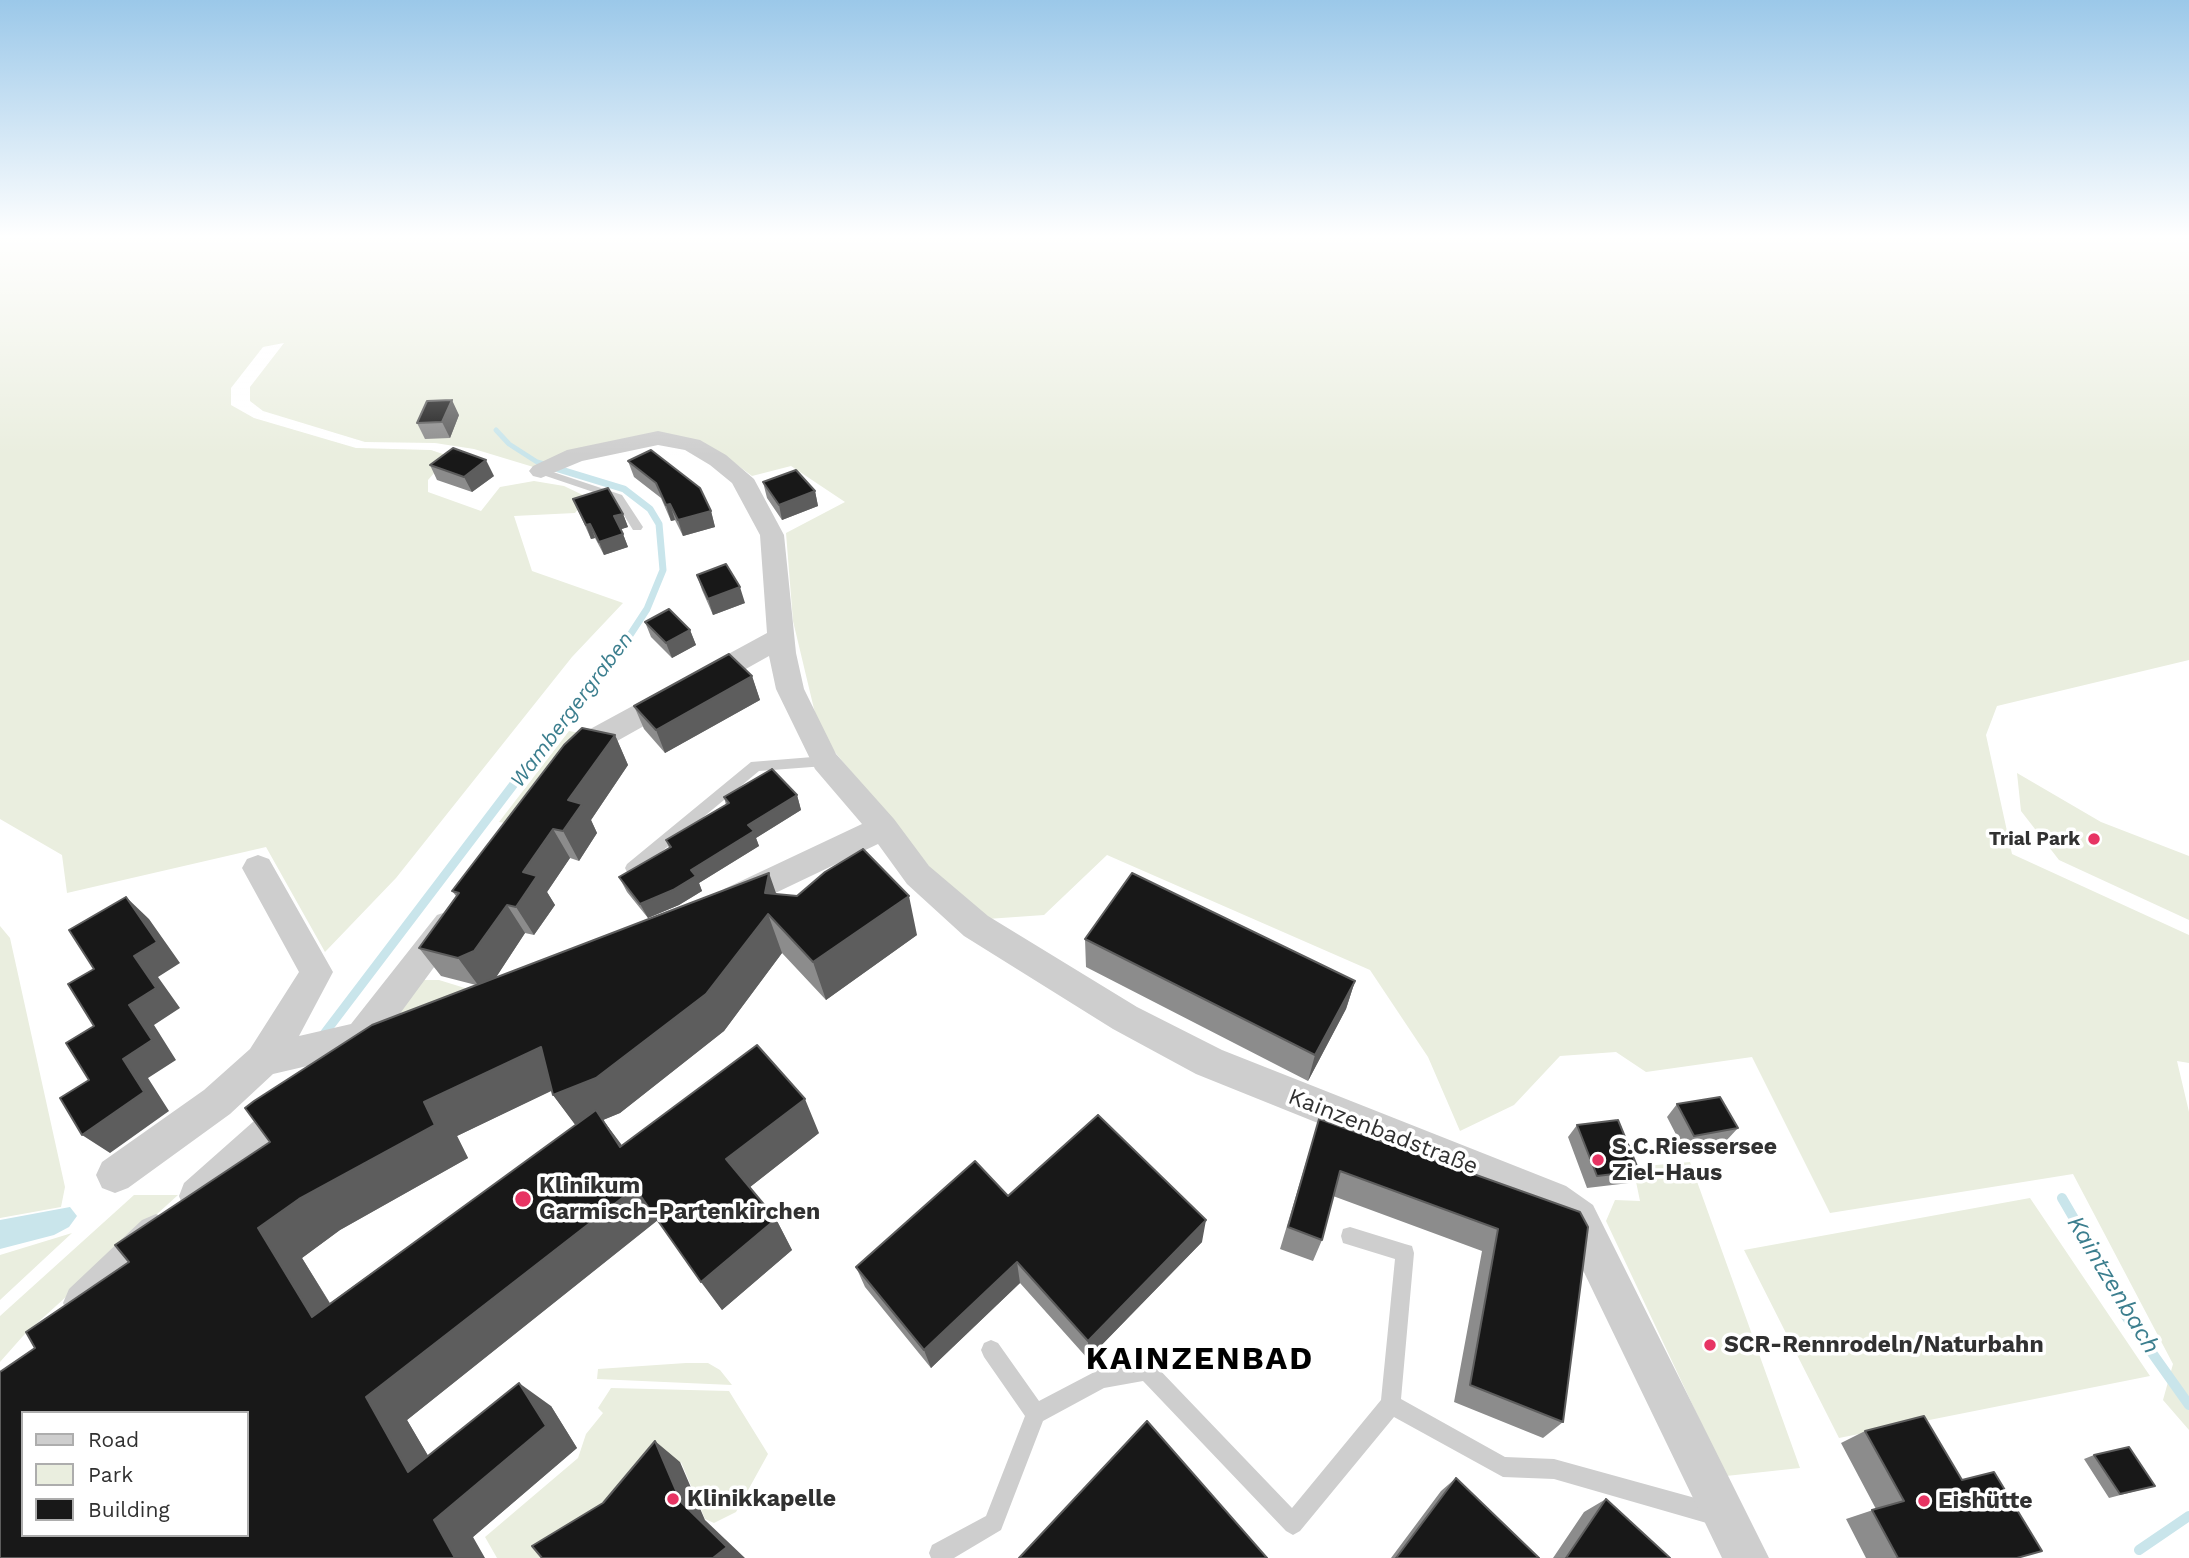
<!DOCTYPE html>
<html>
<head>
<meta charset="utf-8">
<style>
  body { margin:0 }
  #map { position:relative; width:2189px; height:1558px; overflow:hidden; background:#fff; font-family:"Work Sans",sans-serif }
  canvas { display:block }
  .legend { position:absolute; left:21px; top:1411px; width:228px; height:126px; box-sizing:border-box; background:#fff; border:2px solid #adadad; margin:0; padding:9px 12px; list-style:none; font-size:21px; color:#313131 }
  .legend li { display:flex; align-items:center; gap:14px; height:35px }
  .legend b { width:35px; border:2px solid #adadad }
</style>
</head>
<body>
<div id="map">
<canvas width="2189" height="1558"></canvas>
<ul class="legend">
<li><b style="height:9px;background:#cecece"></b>Road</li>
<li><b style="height:19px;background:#eaeedf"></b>Park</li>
<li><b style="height:19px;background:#181818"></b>Building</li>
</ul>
</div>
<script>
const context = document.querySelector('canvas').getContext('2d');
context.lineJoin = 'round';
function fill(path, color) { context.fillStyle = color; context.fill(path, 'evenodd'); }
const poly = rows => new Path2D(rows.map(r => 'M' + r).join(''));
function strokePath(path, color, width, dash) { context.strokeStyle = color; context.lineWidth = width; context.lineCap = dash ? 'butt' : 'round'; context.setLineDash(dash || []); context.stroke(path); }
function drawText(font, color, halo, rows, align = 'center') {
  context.font = font + ' "Work Sans",sans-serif'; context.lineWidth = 7; context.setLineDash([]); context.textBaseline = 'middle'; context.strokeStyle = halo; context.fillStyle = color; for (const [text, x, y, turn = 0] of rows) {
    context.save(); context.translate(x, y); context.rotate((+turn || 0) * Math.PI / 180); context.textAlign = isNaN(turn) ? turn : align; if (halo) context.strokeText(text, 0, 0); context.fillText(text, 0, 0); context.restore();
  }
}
const green = poly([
  [0,237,2189,237,2189,660,1997,706,1986,735,2012,854,2189,935,2189,1063,2177,1061,2189,1112,2189,1430,2163,1400,2173,1364,2073,1174,1830,1213,1752,1057,1646,1072,1616,1052,1560,1056,1514,1105,1460,1131,1428,1057,1370,970,1107,855,1044,915,973,920,820,734,793,621,786,533,845,502,791,466,752,476,725,456,660,434,540,469,474,449,435,443,365,442,263,411,250,401,250,387,284,343,263,347,231,388,231,405,254,418,356,448,431,450,449,456,428,480,428,492,481,511,500,487,534,481,564,486,587,497,575,513,514,516,532,571,623,603,572,657,396,878,325,952,266,847,67,893,62,855,0,819],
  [569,731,580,733,552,759,505,823,499,822],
  [2017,773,2101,822,2189,856,2189,920,2059,860,2021,811],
  [0,926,10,938,65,1187,61,1207,0,1218],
  [417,980,439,980,481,993,418,1023,388,1011],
  [1690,1162,1800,1468,1726,1476,1606,1221,1615,1200,1640,1201,1633,1167],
  [134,1195,178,1195,23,1336,0,1362,0,1316],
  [2030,1198,2150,1376,1839,1438,1744,1250],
  [72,1233,0,1300,0,1255],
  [686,1363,708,1363,720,1370,732,1385,597,1379,598,1369],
  [611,1388,729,1391,768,1454,736,1512,714,1523,705,1519,681,1462,631,1521,564,1558,497,1558,485,1537,578,1458,586,1434,603,1413,598,1408]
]);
const water = poly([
  [70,1207,77,1216,69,1227,54,1235,0,1249,0,1220]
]);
const streamFar3 = poly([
  [496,430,509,444,537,462,551,466]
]);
const streamFar2 = poly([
  [538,752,630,635,647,609,663,570,659,524,650,509,624,489,545,465]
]);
const streamFar1 = poly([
  [324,1034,539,751]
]);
const stream = poly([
  [2062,1198,2097,1258,2123,1312,2189,1405],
  [2139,1550,2189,1516]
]);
const lane = poly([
  [541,468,622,495,643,527,641,530,633,530,614,499,537,473,537,469,541,468],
  [825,756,832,761,825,766,759,771,637,872,632,874,627,872,625,868,627,864,751,762,825,756],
  [1350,1227,1405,1244,1412,1246,1414,1253,1401,1399,1505,1457,1554,1459,1717,1504,1724,1508,1728,1515,1724,1522,1717,1526,1554,1479,1503,1477,1394,1417,1300,1531,1293,1535,1286,1531,1143,1381,1104,1388,1043,1421,1001,1530,954,1558,931,1558,929,1553,932,1545,986,1516,1025,1416,984,1357,981,1350,984,1343,991,1340,998,1343,1039,1401,1102,1368,1147,1361,1154,1364,1292,1508,1381,1400,1395,1259,1343,1243,1341,1236,1343,1229,1350,1227]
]);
const street = poly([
  [658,431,700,440,726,455,754,479,784,535,796,653,804,689,836,754,894,819,929,866,988,916,1137,1007,1222,1050,1566,1186,1593,1205,1769,1558,1722,1558,1565,1233,1539,1212,1196,1074,1113,1029,964,936,907,884,878,844,746,907,735,911,724,907,719,898,724,889,862,824,815,769,776,689,769,656,601,750,586,766,576,769,566,766,561,758,581,734,767,633,760,535,732,483,710,465,685,450,658,445,582,461,541,478,533,476,529,471,533,466,567,450,658,431],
  [258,855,269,859,333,972,299,1036,351,1024,437,915,449,911,461,915,465,925,385,1034,380,1047,373,1050,361,1066,348,1071,335,1066,333,1060,273,1074,230,1114,128,1188,115,1193,102,1188,96,1175,102,1162,204,1090,250,1049,299,972,242,868,247,859,258,855],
  [293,1093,306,1098,311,1110,306,1122,212,1209,198,1215,184,1209,179,1196,184,1183,280,1098,293,1093],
  [156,1214,170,1220,176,1234,170,1248,97,1317,83,1323,69,1317,63,1303,69,1289,142,1220,156,1214]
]);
const wall = poly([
  [459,415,450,438,425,439,417,423],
  [628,461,711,511,715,527,683,536,675,520,671,521,661,498,634,477],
  [430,465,494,476,472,492,437,480],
  [763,482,815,491,818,506,782,520,767,498],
  [573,499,623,514,628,527,621,529,628,547,604,555,595,538,591,539],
  [697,575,745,603,713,615,702,590],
  [645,622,690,630,696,645,672,658,651,637],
  [752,676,760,700,665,753,644,729,634,706],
  [615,735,628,765,591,820,597,833,579,861,570,858,547,892,555,905,534,935,525,933,496,977,776,894,917,935,826,1000,782,953,724,1031,620,1113,603,1120,622,1146,819,1133,750,1187,776,1219,792,1250,722,1310,658,1220,407,1420,428,1456,551,1406,577,1448,473,1537,35,1348,129,1262,270,1142,476,985,441,976,419,948,456,896,452,891],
  [552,1090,553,1095,576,1125,330,1303,302,1258,340,1230,468,1158,457,1136],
  [797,795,801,810,756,838,759,846,699,883,702,891,679,905,648,918,627,892,619,877,669,848,666,840,726,805,724,797],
  [1085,939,1355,981,1346,1009,1308,1081,1086,967],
  [1677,1104,1738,1128,1726,1141,1683,1148,1667,1117],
  [1319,1119,1580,1212,1563,1422,1543,1438,1454,1402,1482,1251,1333,1196,1322,1240,1313,1261,1280,1249],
  [1577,1125,1639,1171,1629,1183,1587,1188,1568,1137],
  [1008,1196,1202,1242,1088,1359,1020,1283,931,1368,865,1287,856,1267],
  [1865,1431,1962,1480,2017,1558,1866,1558,1846,1519,1876,1509,1841,1443],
  [2094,1455,2155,1486,2109,1498,2084,1459],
  [1456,1478,1539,1558,1391,1558,1441,1491],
  [1606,1499,1670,1558,1553,1558,1584,1512]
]);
const shadedWall = poly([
  [452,400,459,415,450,438,442,422],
  [486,460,494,476,472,492,464,477],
  [815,491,818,506,782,520,779,505],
  [670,504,675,520,671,521,666,505],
  [711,511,715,527,683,536,678,520],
  [623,514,628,527,619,530,614,516],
  [590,524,595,538,591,539,586,525],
  [623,534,628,547,604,555,599,542],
  [740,587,745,603,713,615,708,599],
  [690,630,696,645,672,658,666,643],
  [752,676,760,700,665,753,656,730],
  [615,735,628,765,591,820,597,833,579,861,563,831,568,800],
  [797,795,801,810,756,838,759,846,699,883,702,891,679,905,648,918,640,904,691,870,748,825],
  [553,829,570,858,547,892,555,905,534,935,516,907,523,872],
  [769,873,783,913,765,893],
  [909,896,917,935,826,1000,813,962],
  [126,897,149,919,180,963,158,977,180,1008,154,1025,176,1060,148,1078,169,1111,110,1153,82,1135,123,1059,134,956],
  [507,905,525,933,495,979,478,985,458,958],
  [768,914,782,953,724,1031,620,1113,603,1120,621,1144,644,1180,579,1130,553,1095],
  [1355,981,1346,1009,1308,1081,1315,1055],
  [541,1047,568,1083,457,1136,468,1158,340,1230,302,1258,354,1343,312,1317,258,1228,424,1102],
  [805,1099,819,1133,745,1191,726,1159],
  [635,1188,659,1219,407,1420,449,1491,408,1472,366,1397],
  [776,1219,792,1250,722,1310,701,1282],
  [1206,1220,1202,1242,1088,1359,1088,1341],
  [1017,1262,1020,1283,931,1368,924,1350],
  [519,1383,551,1406,577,1448,473,1537,485,1558,455,1558,434,1520],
  [655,1441,680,1462,705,1520,745,1558,713,1558,681,1502]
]);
const building = poly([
  [452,400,442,422,417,423,427,401,452,400],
  [453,448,486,460,464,477,430,465,453,448],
  [651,450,700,488,711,511,678,520,670,504,666,505,656,483,628,461,651,450],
  [796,470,815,491,779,505,763,482,796,470],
  [608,488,623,514,614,516,623,534,599,542,590,524,586,525,573,499,608,488],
  [726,564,740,587,708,599,697,575,726,564],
  [669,609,690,630,666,643,645,622,669,609],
  [729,654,752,676,656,730,634,706,729,654],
  [582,728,615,735,568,800,582,804,563,831,553,829,523,872,537,876,516,907,507,905,474,951,458,958,419,948,459,893,452,891,564,745,582,728],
  [772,769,797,795,748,825,754,831,691,870,696,876,673,890,640,904,619,877,671,847,666,840,729,803,724,797,772,769],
  [863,849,909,896,813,962,768,914,706,994,596,1078,553,1095,541,1047,424,1102,435,1125,299,1199,258,1228,312,1317,596,1110,620,1147,757,1045,805,1099,726,1159,776,1219,701,1282,635,1188,366,1397,408,1472,519,1383,546,1426,434,1520,455,1558,0,1558,0,1372,35,1348,26,1332,129,1262,115,1245,270,1142,245,1108,254,1101,372,1025,769,873,765,893,797,896,825,872,863,849],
  [23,1413,247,1413,247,1535,23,1535,23,1413],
  [1132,873,1355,981,1315,1055,1085,939,1132,873],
  [126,897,157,942,134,956,156,988,129,1005,152,1040,123,1059,144,1092,82,1135,60,1098,89,1080,66,1043,94,1026,68,984,94,969,69,930,126,897],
  [1720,1097,1738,1128,1694,1136,1677,1104,1720,1097],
  [1098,1115,1206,1220,1088,1341,1017,1262,924,1350,856,1267,975,1161,1008,1196,1098,1115],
  [1319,1119,1580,1212,1588,1227,1563,1422,1470,1385,1498,1229,1340,1171,1322,1240,1288,1227,1319,1119],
  [1618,1120,1639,1171,1597,1176,1577,1125,1618,1120],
  [1924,1416,1962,1480,1994,1472,2042,1551,2017,1558,1898,1558,1872,1510,1904,1501,1865,1431,1924,1416],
  [1147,1421,1267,1558,1019,1558,1147,1421],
  [655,1441,681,1502,727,1547,713,1558,542,1558,532,1546,603,1503,655,1441],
  [2129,1447,2155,1486,2120,1494,2094,1455,2129,1447],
  [1456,1478,1539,1558,1396,1558,1456,1478],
  [1606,1499,1670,1558,1566,1558,1606,1499]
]);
const markers = [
  [2094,839,7,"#e73463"],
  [1598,1160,7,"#e73463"],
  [523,1199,9,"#e73463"],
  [1710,1345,7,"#e73463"],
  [673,1499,7,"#e73463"],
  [1924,1501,7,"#e73463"]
];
const poiNames = [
  ["Trial Park",2080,839]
];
const waterNames = [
  ["Wambergergraben",572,710,-53]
];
const nearStreetnames = [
  ["Kainzenbadstraße",1383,1132,21]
];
const nearPoinames = [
  ["S.C.Riessersee",1612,1147],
  ["Ziel-Haus",1612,1173],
  ["Klinikum",539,1186],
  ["Garmisch-Partenkirchen",539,1212],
  ["SCR-Rennrodeln/Naturbahn",1724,1345],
  ["Klinikkapelle",687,1499],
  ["Eishütte",1938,1501]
];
const nearWaternames = [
  ["Kaintzenbach",2113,1285,59]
];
const nearDistrictnames = [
  ["KAINZENBAD",1200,1360]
];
fill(green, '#eaeedf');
fill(water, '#c9e5eb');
strokePath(streamFar3, '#c9e5eb', 5);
strokePath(streamFar2, '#c9e5eb', 7);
strokePath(streamFar1, '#c9e5eb', 9);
strokePath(stream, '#c9e5eb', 10);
fill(lane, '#cecece');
fill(street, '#cecece');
fill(wall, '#8c8c8c');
fill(shadedWall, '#5d5d5d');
fill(building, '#181818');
strokePath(building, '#5d5d5d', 2);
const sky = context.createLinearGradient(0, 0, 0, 455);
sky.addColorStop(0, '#9bc8e9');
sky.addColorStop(0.52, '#fff');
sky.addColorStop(1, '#ffffff00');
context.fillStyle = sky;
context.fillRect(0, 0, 2189, 455);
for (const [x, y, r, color] of markers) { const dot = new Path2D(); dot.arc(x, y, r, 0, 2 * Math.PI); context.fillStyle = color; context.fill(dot); strokePath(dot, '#fff', 2.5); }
drawText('bold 19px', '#313131', '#fff', poiNames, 'right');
drawText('italic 21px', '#3b7e8e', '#fff', waterNames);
drawText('23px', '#313131', '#fff', nearStreetnames);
drawText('bold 23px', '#313131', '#fff', nearPoinames, 'left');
drawText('italic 24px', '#3b7e8e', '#fff', nearWaternames);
context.letterSpacing = '2px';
drawText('bold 32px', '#000', '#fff', nearDistrictnames);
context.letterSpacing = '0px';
</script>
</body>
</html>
